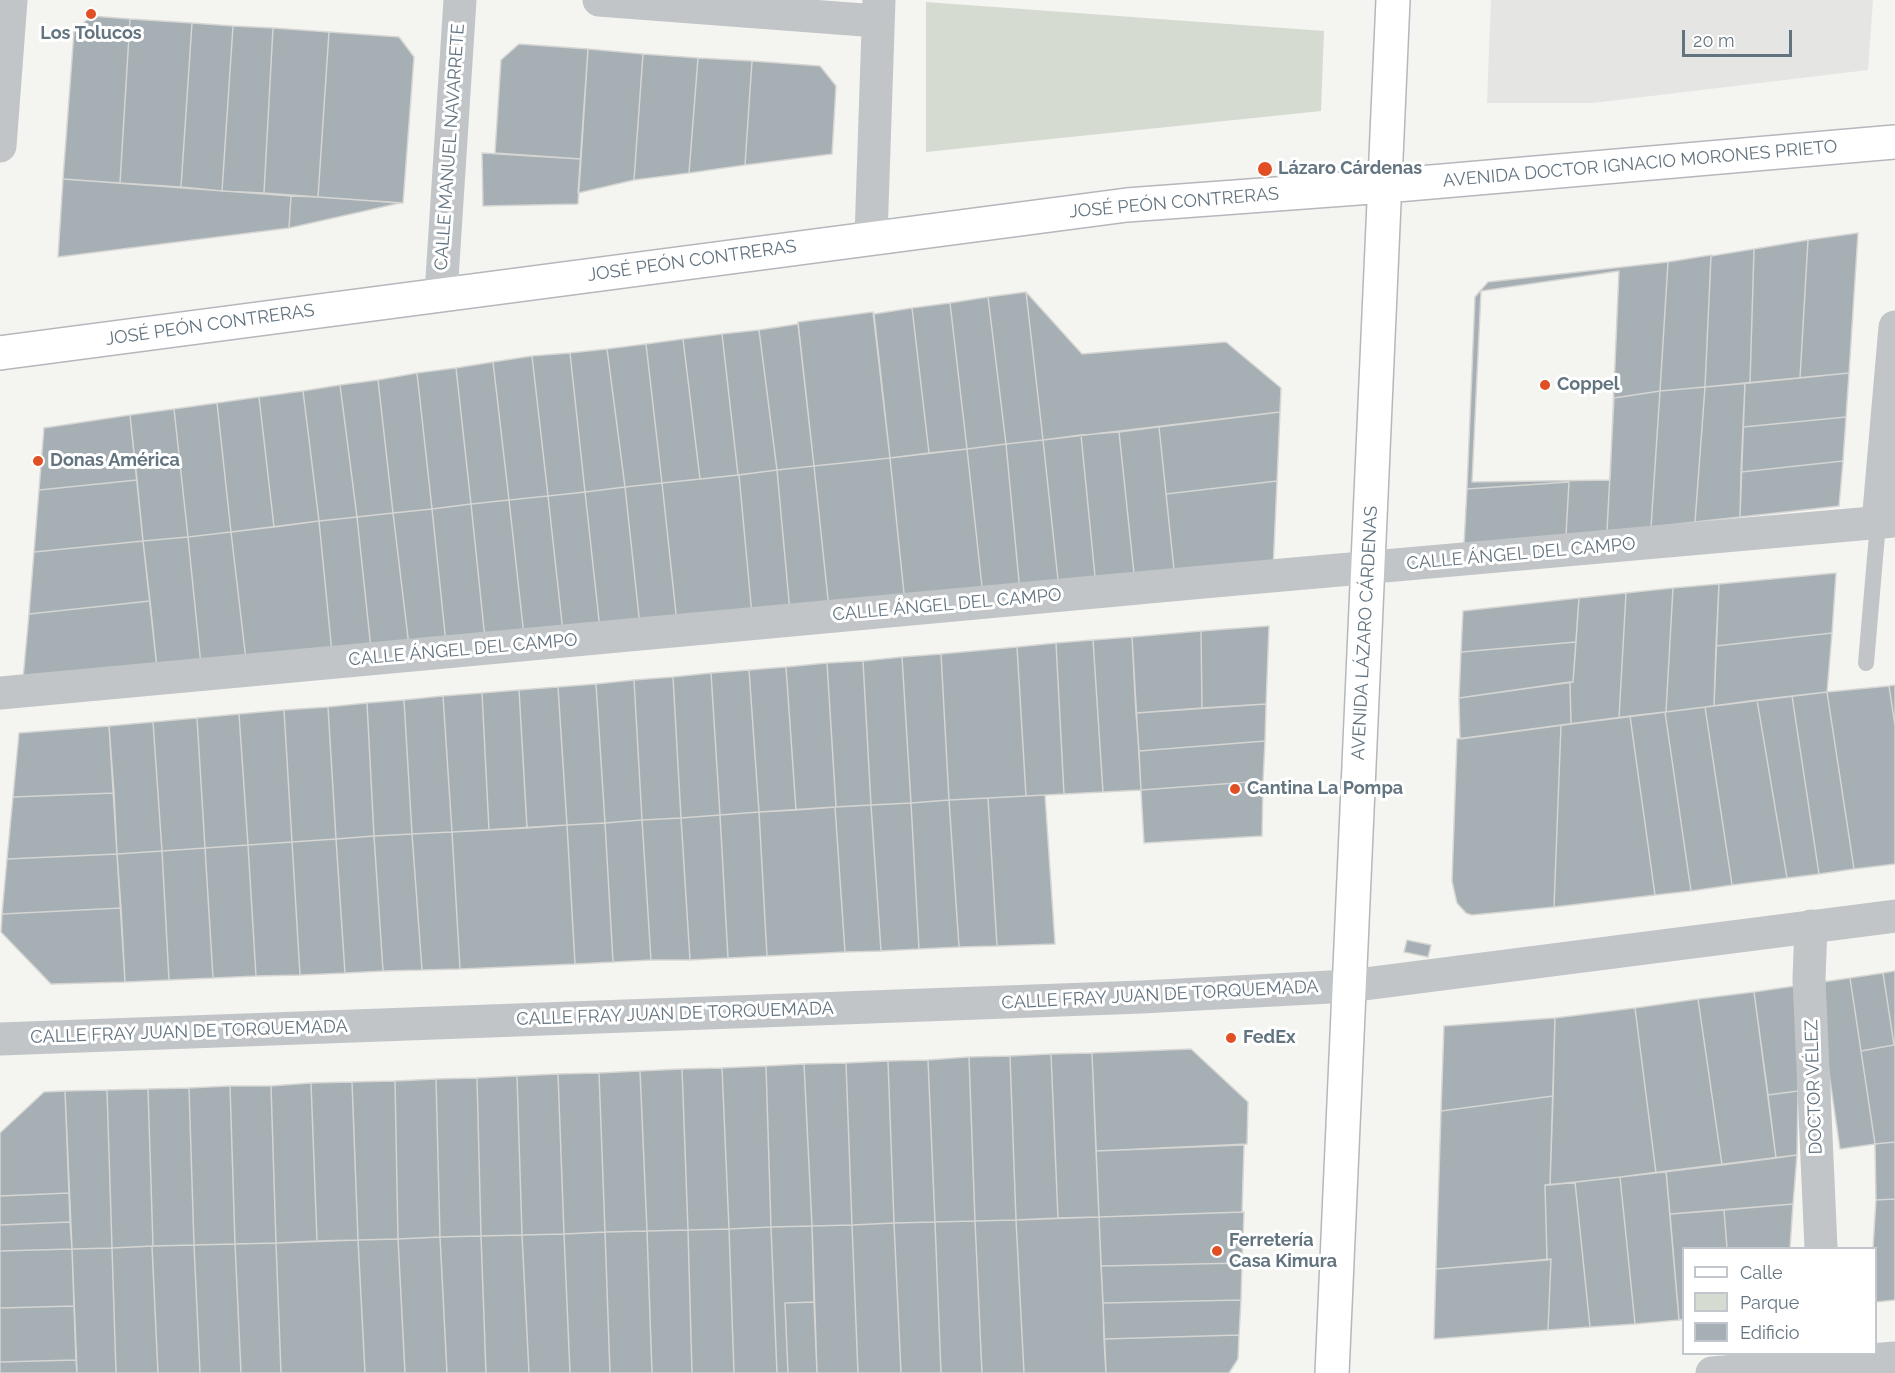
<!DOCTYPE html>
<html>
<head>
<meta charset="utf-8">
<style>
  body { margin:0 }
  #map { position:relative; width:1895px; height:1373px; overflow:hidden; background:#f4f4f0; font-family:Raleway,sans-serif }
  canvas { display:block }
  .legend { position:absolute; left:1682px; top:1247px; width:195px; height:108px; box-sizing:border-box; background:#fff; border:2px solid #c1c7cd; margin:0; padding:8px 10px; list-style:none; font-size:18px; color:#637481 }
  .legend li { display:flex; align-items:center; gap:12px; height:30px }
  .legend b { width:30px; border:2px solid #c1c7cd }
  .scale { position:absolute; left:1682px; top:30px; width:110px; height:27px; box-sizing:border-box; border:3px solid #637481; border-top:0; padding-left:8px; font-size:18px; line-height:21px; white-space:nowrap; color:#637481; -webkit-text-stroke:4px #fff; paint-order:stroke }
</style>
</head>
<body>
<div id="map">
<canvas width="1895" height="1373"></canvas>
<ul class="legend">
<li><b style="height:8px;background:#fff"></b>Calle</li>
<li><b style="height:16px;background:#d5dbd1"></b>Parque</li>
<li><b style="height:16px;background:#a6afb3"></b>Edificio</li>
</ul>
<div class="scale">20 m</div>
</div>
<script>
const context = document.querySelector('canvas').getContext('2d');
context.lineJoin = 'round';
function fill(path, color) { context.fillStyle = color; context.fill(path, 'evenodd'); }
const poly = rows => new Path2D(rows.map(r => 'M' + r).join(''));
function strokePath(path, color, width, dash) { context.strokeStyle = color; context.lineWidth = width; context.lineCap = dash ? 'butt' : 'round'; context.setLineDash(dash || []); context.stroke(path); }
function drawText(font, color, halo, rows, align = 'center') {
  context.font = font + ' Raleway,sans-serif'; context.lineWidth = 6; context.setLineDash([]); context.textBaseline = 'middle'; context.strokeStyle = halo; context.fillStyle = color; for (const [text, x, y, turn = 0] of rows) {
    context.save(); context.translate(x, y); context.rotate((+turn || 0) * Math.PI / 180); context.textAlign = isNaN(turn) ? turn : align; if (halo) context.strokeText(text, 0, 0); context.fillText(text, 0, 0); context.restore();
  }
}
const built = poly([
  [1491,0,1873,0,1868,70,1593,103,1487,103]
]);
const green = poly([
  [926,2,1324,31,1321,111,926,152]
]);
const building = poly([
  [91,16,130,19,120,183,63,179,74,32,91,16],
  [130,19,192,23,181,187,120,183,130,19],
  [192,23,233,26,222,191,181,187,192,23],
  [233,26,273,28,264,193,222,191,233,26],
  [273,28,329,32,318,197,264,193,273,28],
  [329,32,399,37,414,57,403,203,318,197,329,32],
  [519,44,588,49,581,159,495,153,501,60,519,44],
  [588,49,643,54,634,180,578,193,588,49],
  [643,54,698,58,689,173,634,180,643,54],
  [698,58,752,61,745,165,689,173,698,58],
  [752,61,820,66,836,86,832,154,745,165,752,61],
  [482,153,581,159,578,204,483,206,482,153],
  [63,179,291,196,289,228,58,257,63,179],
  [291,196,318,197,400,203,289,228,291,196],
  [1858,233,1849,373,1800,378,1808,240,1858,233],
  [1808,240,1800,378,1750,383,1754,249,1808,240],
  [1754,249,1750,383,1705,387,1711,256,1754,249],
  [1711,255,1705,387,1660,391,1668,262,1711,255],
  [1668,262,1660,391,1614,398,1607,531,1566,535,1569,482,1467,489,1475,297,1488,282,1668,262],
  [1619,271,1610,480,1472,482,1481,291,1619,271],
  [1026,292,1082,354,1226,342,1281,388,1280,412,1043,440,1026,292],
  [1026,292,1043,440,1006,444,988,297,1026,292],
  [988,297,1006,444,967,449,950,303,988,297],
  [950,303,967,449,929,453,912,308,950,303],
  [912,308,929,453,890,458,874,314,912,308],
  [873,312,890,458,814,466,798,322,873,312],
  [798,324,814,466,777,470,759,330,798,324],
  [759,330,777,470,738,475,722,334,759,330],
  [722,334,738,475,700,479,683,339,722,334],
  [683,339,700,479,662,483,646,344,683,339],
  [646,344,662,483,625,487,607,349,646,344],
  [607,349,625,487,585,492,570,353,607,349],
  [570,353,585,492,548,496,532,356,570,353],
  [532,356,548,496,509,500,493,362,532,356],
  [493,362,509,500,471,504,456,368,493,362],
  [456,368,471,504,432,509,417,373,456,368],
  [417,373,432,509,393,513,378,380,417,373],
  [1849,373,1846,417,1743,427,1745,383,1849,373],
  [378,380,393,513,357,517,340,385,378,380],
  [1745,383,1740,517,1695,522,1705,387,1745,383],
  [340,385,357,517,319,521,303,391,340,385],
  [1705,387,1695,522,1651,527,1660,391,1705,387],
  [303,391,319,521,274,527,259,397,303,391],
  [1660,391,1651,527,1607,531,1614,398,1660,391],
  [259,397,274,527,231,532,217,403,259,397],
  [217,403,231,532,188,537,174,409,217,403],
  [174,409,188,537,143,541,130,415,174,409],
  [1280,412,1277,481,1166,494,1159,427,1280,412],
  [130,415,137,480,39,490,44,428,130,415],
  [1846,417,1843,461,1741,472,1743,427,1846,417],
  [1159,427,1175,579,1135,583,1119,432,1159,427],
  [1119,432,1135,583,1096,586,1081,435,1119,432],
  [1081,435,1096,586,1059,589,1043,440,1081,435],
  [1043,440,1059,589,1020,592,1006,444,1043,440],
  [1006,444,1020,592,983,596,967,449,1006,444],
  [967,449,983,596,905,603,890,458,967,449],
  [890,458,905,603,829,609,814,466,890,458],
  [1843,461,1839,506,1740,517,1741,472,1843,461],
  [814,466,829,609,790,612,777,470,814,466],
  [777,470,790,612,752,615,739,475,777,470],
  [739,475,752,615,677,623,662,483,739,475],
  [137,480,143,541,34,552,39,490,137,480],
  [1277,481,1273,570,1175,579,1166,494,1277,481],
  [1569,482,1566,535,1464,545,1467,489,1569,482],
  [662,483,677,623,640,626,625,487,662,483],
  [625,487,640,626,600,629,585,492,625,487],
  [585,492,600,629,563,632,548,496,585,492],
  [548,496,563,632,524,636,509,500,548,496],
  [509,500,524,636,485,639,471,504,509,500],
  [471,504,485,639,446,643,432,509,471,504],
  [432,509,446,643,409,646,393,513,432,509],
  [393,513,409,646,371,649,357,517,393,513],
  [357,517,371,649,332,653,319,521,357,517],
  [319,521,332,653,246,660,231,532,319,521],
  [231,532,246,660,201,665,188,537,231,532],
  [188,537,201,665,157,668,143,541,188,537],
  [143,541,150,601,29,614,34,552,143,541],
  [1836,573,1832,633,1716,646,1719,584,1836,573],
  [1719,584,1714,706,1666,712,1673,588,1719,584],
  [1673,588,1666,712,1619,718,1626,593,1673,588],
  [1626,593,1619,718,1571,724,1570,682,1573,682,1579,598,1626,593],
  [1579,598,1576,642,1461,652,1463,611,1579,598],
  [150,601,157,668,23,679,29,614,150,601],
  [1269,626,1266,704,1202,708,1201,631,1269,626],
  [1201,631,1202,708,1136,713,1132,637,1201,631],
  [1832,633,1827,692,1714,706,1716,646,1832,633],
  [1132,637,1141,790,1103,792,1093,640,1132,637],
  [1093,640,1103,792,1064,794,1056,643,1093,640],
  [1576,642,1573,682,1459,698,1461,652,1576,642],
  [1056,643,1064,794,1026,796,1017,647,1056,643],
  [1017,647,1026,796,949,800,941,654,1017,647],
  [941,654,949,800,911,803,902,657,941,654],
  [902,657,911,803,871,805,863,661,902,657],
  [863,661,871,805,836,807,827,663,863,661],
  [827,663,836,807,796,810,786,667,827,663],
  [786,667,796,810,759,812,749,670,786,667],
  [749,670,759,812,720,815,711,673,749,670],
  [711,673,720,815,681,818,673,677,711,673],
  [673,677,681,818,642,820,634,680,673,677],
  [634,680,642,820,605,823,596,684,634,680],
  [1570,682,1571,724,1460,739,1459,698,1570,682],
  [596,684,605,823,567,825,558,687,596,684],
  [1895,685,1895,726,1889,686,1895,685],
  [1889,686,1895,726,1895,864,1854,869,1827,692,1889,686],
  [558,687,567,825,527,828,519,690,558,687],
  [519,690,527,828,489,830,482,693,519,690],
  [1827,692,1854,869,1819,874,1792,696,1827,692],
  [482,693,489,830,452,832,443,696,482,693],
  [443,696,452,832,412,834,404,700,443,696],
  [1792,696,1819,874,1787,878,1757,700,1792,696],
  [404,700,412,834,374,836,367,703,404,700],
  [1757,700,1787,878,1732,885,1705,707,1757,700],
  [367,703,374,836,336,839,328,707,367,703],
  [1266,704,1265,741,1139,751,1136,713,1266,704],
  [328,707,336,839,292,842,284,710,328,707],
  [1705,707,1732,885,1691,891,1665,712,1705,707],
  [284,710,292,842,248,845,239,714,284,710],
  [1665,712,1691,891,1655,895,1630,716,1665,712],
  [239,714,248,845,205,848,197,718,239,714],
  [1630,716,1655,895,1554,907,1561,725,1630,716],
  [197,718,205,848,162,851,153,722,197,718],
  [153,722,162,851,117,854,109,726,153,722],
  [1561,725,1554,907,1472,915,1466,913,1457,903,1452,881,1457,739,1561,725],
  [109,726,114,793,13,797,19,733,109,726],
  [1265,741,1263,781,1141,790,1139,751,1265,741],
  [1263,781,1262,836,1144,843,1141,790,1263,781],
  [114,793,117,854,7,859,13,797,114,793],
  [1045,795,1055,944,997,946,988,798,1045,795],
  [988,798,997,946,959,947,949,800,988,798],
  [949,800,959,947,919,949,911,803,949,800],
  [911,803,919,949,881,951,871,805,911,803],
  [871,805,881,951,845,952,835,807,871,805],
  [835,807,845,952,767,956,759,812,835,807],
  [759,812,767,956,728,958,720,815,759,812],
  [720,815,728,958,690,960,681,818,720,815],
  [681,818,690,960,651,960,642,820,681,818],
  [642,820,651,960,613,962,605,823,642,820],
  [605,823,613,962,575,964,567,825,605,823],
  [567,825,575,964,460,969,452,832,567,825],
  [452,832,460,969,422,970,412,834,452,832],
  [412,834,422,970,383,971,374,836,412,834],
  [374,836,383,971,345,973,336,839,374,836],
  [336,839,345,973,300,975,292,842,336,839],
  [292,842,300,975,256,976,248,845,292,842],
  [248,845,256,976,213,978,205,848,248,845],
  [205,848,213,978,169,980,162,851,205,848],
  [162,851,169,980,125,982,117,854,162,851],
  [117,854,121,908,2,914,7,859,117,854],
  [121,908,125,982,51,984,1,932,2,914,121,908],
  [1407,940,1431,945,1428,957,1404,952,1407,940],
  [1895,971,1895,1142,1875,1144,1861,1051,1894,1045,1883,973,1895,971],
  [1883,973,1894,1045,1861,1051,1850,978,1883,973],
  [1850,978,1875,1144,1840,1149,1816,983,1850,978],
  [1802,985,1798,1091,1768,1095,1754,992,1802,985],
  [1754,992,1776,1158,1722,1165,1698,999,1754,992],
  [1698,999,1722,1165,1656,1173,1635,1008,1698,999],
  [1635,1008,1656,1173,1550,1185,1555,1018,1635,1008],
  [1555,1018,1553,1096,1441,1111,1444,1026,1555,1018],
  [1191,1049,1248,1102,1247,1144,1096,1151,1092,1053,1191,1049],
  [1092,1053,1099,1217,1058,1218,1051,1054,1092,1053],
  [1051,1054,1058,1218,1016,1220,1010,1056,1051,1054],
  [1010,1056,1016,1220,975,1221,969,1057,1010,1056],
  [969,1057,975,1221,935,1222,928,1060,969,1057],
  [928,1060,935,1222,894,1223,888,1061,928,1060],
  [888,1061,894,1223,852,1225,846,1063,888,1061],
  [846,1063,852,1225,812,1226,804,1064,846,1063],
  [804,1064,812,1226,771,1227,766,1066,804,1064],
  [766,1066,771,1227,729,1229,722,1068,766,1066],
  [722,1068,729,1229,688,1230,682,1069,722,1068],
  [682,1069,688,1230,647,1231,640,1071,682,1069],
  [640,1071,647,1231,605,1232,599,1073,640,1071],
  [599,1073,605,1232,564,1234,558,1074,599,1073],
  [558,1074,564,1234,522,1235,517,1076,558,1074],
  [517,1076,522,1235,481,1236,477,1078,517,1076],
  [477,1078,481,1236,440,1237,436,1079,477,1078],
  [436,1079,440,1237,398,1239,395,1081,436,1079],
  [395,1081,398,1239,358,1240,352,1082,395,1081],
  [352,1082,358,1240,317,1241,311,1083,352,1082],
  [311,1083,317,1241,276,1243,271,1086,311,1083],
  [230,1086,235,1244,194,1245,189,1088,230,1086],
  [230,1086,271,1086,276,1243,235,1244,230,1086],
  [189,1088,194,1245,153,1246,148,1089,189,1088],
  [148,1089,153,1246,112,1248,107,1090,148,1089],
  [107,1090,112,1248,72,1249,65,1091,107,1090],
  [65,1091,69,1193,0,1196,0,1133,44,1092,65,1091],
  [1798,1091,1797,1155,1776,1158,1768,1095,1798,1091],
  [1553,1096,1550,1185,1545,1185,1547,1260,1436,1269,1441,1111,1553,1096],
  [1895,1142,1895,1199,1876,1200,1875,1144,1895,1142],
  [1244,1145,1242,1212,1099,1217,1096,1151,1244,1145],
  [1797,1155,1793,1204,1670,1214,1666,1171,1797,1155],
  [1666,1171,1679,1320,1635,1324,1620,1177,1666,1171],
  [1620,1177,1635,1324,1590,1327,1575,1182,1620,1177],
  [1575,1182,1590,1327,1548,1330,1551,1259,1547,1260,1545,1185,1575,1182],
  [69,1193,70,1222,0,1225,0,1196,69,1193],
  [1895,1199,1895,1300,1876,1302,1876,1248,1873,1248,1876,1200,1895,1199],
  [1793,1204,1790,1248,1727,1248,1724,1210,1793,1204],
  [1724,1210,1727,1248,1684,1248,1684,1319,1679,1320,1670,1214,1724,1210],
  [1244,1212,1242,1263,1101,1266,1099,1217,1244,1212],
  [1099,1217,1106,1373,1024,1373,1016,1220,1099,1217],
  [1016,1220,1024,1373,982,1373,975,1221,1016,1220],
  [975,1221,982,1373,941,1373,935,1222,975,1221],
  [70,1222,72,1249,0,1251,0,1225,70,1222],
  [935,1222,941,1373,901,1373,894,1223,935,1222],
  [894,1223,901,1373,858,1373,852,1225,894,1223],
  [852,1225,858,1373,817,1373,812,1226,852,1225],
  [812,1226,814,1302,785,1303,788,1373,777,1373,771,1227,812,1226],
  [771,1227,777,1373,734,1373,729,1229,771,1227],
  [729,1229,734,1373,692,1373,688,1230,729,1229],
  [688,1230,692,1373,652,1373,647,1231,688,1230],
  [647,1231,652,1373,610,1373,605,1232,647,1231],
  [605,1232,610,1373,570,1373,564,1234,605,1232],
  [564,1234,570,1373,529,1373,522,1235,564,1234],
  [522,1235,529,1373,486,1373,481,1236,522,1235],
  [481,1236,486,1373,447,1373,440,1237,481,1236],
  [440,1237,447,1373,405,1373,398,1239,440,1237],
  [398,1239,405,1373,365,1373,358,1240,398,1239],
  [358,1240,365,1373,281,1373,276,1243,358,1240],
  [276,1243,281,1373,241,1373,235,1244,276,1243],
  [235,1244,241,1373,200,1373,194,1245,235,1244],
  [194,1245,200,1373,158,1373,152,1246,194,1245],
  [152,1246,158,1373,116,1373,112,1248,152,1246],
  [112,1248,116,1373,77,1373,72,1249,112,1248],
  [72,1249,74,1306,0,1308,0,1251,72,1249],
  [1551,1259,1548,1330,1434,1339,1436,1269,1551,1259],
  [1242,1263,1241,1300,1103,1303,1101,1266,1242,1263],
  [1241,1300,1239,1335,1104,1339,1103,1303,1241,1300],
  [814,1302,817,1373,788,1373,785,1303,814,1302],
  [74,1306,76,1360,0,1362,0,1308,74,1306],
  [1239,1335,1238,1359,1229,1373,1106,1373,1104,1339,1239,1335],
  [76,1360,77,1373,0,1373,0,1362,76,1360]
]);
const service = poly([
  [1866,663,1878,523]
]);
const minor = poly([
  [599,0,877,21],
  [871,237,879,0],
  [441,294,460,0],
  [1878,523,1895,327],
  [0,693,1203,582,1895,521],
  [1811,926,1809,979,1821,1248],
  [0,1039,1142,997,1349,986,1895,916],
  [1712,1373,1895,1358]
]);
const tertiary = poly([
  [0,146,11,0]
]);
const primary = poly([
  [0,353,1127,205,1385,186,1895,142],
  [1332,1373,1393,0]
]);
const markers = [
  [91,14,6,"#e14f24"],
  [1265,169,8,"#e14f24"],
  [1545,385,6,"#e14f24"],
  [38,461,6,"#e14f24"],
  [1235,789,6,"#e14f24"],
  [1231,1038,6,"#e14f24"],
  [1217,1251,6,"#e14f24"]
];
const poiNames = [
  ["Los Tolucos",91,34,"center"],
  ["Lázaro Cárdenas",1278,169],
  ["Coppel",1557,385],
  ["Donas América",50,461],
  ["Cantina La Pompa",1247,789],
  ["FedEx",1243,1038],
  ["Ferretería",1229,1241],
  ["Casa Kimura",1229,1262]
];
const streetNames = [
  ["CALLE MANUEL NAVARRETE",450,147,-86],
  ["AVENIDA DOCTOR IGNACIO MORONES PRIETO",1640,164,-5],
  ["JOSÉ PEÓN CONTRERAS",1174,203,-5],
  ["JOSÉ PEÓN CONTRERAS",692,261,-8],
  ["JOSÉ PEÓN CONTRERAS",210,325,-8],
  ["CALLE ÁNGEL DEL CAMPO",1521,554,-5],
  ["CALLE ÁNGEL DEL CAMPO",947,605,-5],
  ["AVENIDA LÁZARO CÁRDENAS",1365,633,-87],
  ["CALLE ÁNGEL DEL CAMPO",463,650,-5],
  ["CALLE FRAY JUAN DE TORQUEMADA",1160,995,-3],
  ["CALLE FRAY JUAN DE TORQUEMADA",675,1014,-2],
  ["CALLE FRAY JUAN DE TORQUEMADA",189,1032,-2],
  ["DOCTOR VÉLEZ",1814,1087,-92]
];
fill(built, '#e5e6e4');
fill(green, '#d5dbd1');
fill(building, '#a6afb3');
strokePath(building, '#d5d5d3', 1.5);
strokePath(primary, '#b4b8bc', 36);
strokePath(service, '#c1c5c8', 16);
strokePath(minor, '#c1c5c8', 33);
strokePath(tertiary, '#c1c5c8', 33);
strokePath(primary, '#fff', 33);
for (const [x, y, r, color] of markers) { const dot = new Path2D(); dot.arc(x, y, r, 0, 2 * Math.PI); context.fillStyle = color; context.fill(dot); strokePath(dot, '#fff', 2); }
drawText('bold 18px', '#637481', '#fff', poiNames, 'left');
drawText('18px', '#637481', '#fff', streetNames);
</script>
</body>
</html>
